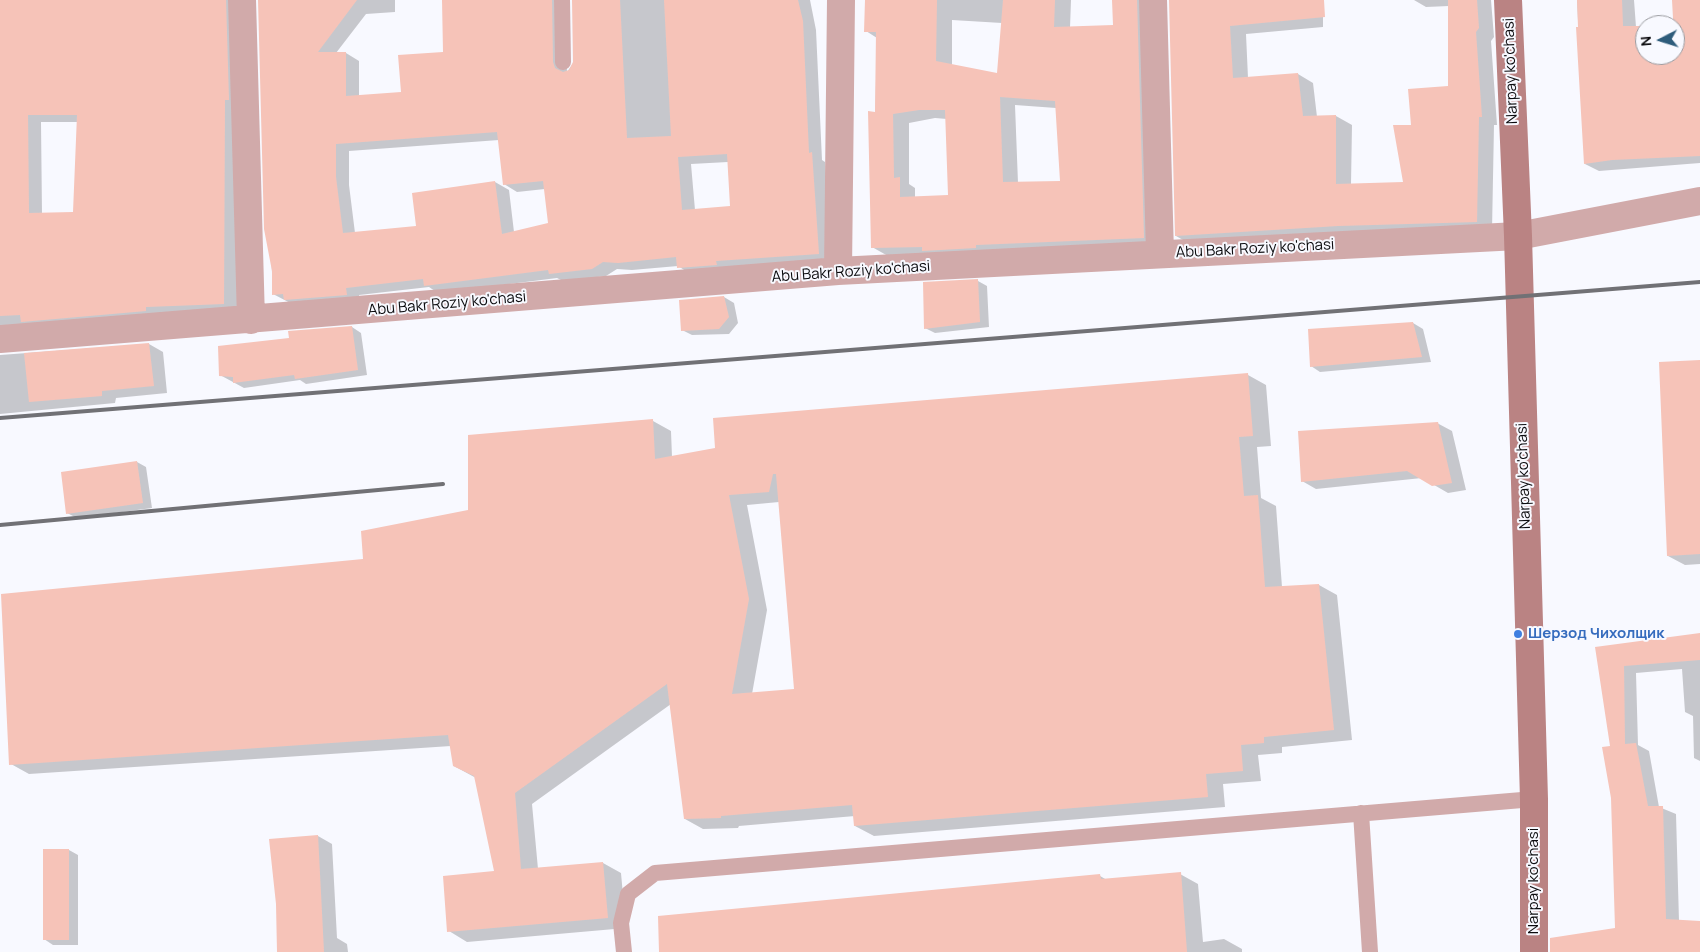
<!DOCTYPE html>
<html>
<head>
<meta charset="utf-8">
<style>
  body { margin:0 }
  #map { position:relative; width:1700px; height:952px; overflow:hidden; background:#f8f9ff; font-family:Manrope,sans-serif }
  canvas { display:block }
  .north { position:absolute; left:1635px; top:15px; width:50px; height:50px; box-sizing:border-box; background:#f8f9ff; border:1px solid #999a9f; border-radius:50%; rotate:265deg; font-size:14px; font-weight:700; line-height:20px; text-align:center; color:#0b0b0e }
  .north::after { content:''; display:block; margin:auto; width:18px; height:22px; background:#2e5c7b; clip-path:polygon(50% 0,100% 100%,50% 72%,0 100%) }
</style>
</head>
<body>
<div id="map">
<canvas width="1700" height="952"></canvas>
<div class="north">N</div>
</div>
<script>
const context = document.querySelector('canvas').getContext('2d');
context.lineJoin = 'round';
function fill(path, color) { context.fillStyle = color; context.fill(path, 'evenodd'); }
const poly = rows => new Path2D(rows.map(r => 'M' + r).join(''));
function strokePath(path, color, width, dash) { context.strokeStyle = color; context.lineWidth = width; context.lineCap = dash ? 'butt' : 'round'; context.setLineDash(dash || []); context.stroke(path); }
function drawText(font, color, halo, rows, align = 'center') {
  context.font = font + ' Manrope,sans-serif'; context.lineWidth = 4; context.setLineDash([]); context.textBaseline = 'middle'; context.strokeStyle = halo; context.fillStyle = color; for (const [text, x, y, turn = 0] of rows) {
    context.save(); context.translate(x, y); context.rotate((+turn || 0) * Math.PI / 180); context.textAlign = isNaN(turn) ? turn : align; if (halo) context.strokeText(text, 0, 0); context.fillText(text, 0, 0); context.restore();
  }
}
const shadow = poly([
  [0,0,242,0,237,311,0,339],
  [41,122,78,122,74,213,42,214],
  [259,0,395,0,395,12,366,14,336,53,346,53,359,61,359,96,402,93,444,53,443,0,569,0,565,8,567,72,574,62,573,0,810,0,816,30,822,160,825,162,832,261,692,275,678,266,632,270,617,269,606,276,563,281,557,278,438,293,429,287,359,295,360,302,298,307,273,294],
  [499,140,504,184,517,192,545,189,550,224,514,232,509,190,495,182,418,227,355,233,349,185,349,151],
  [728,162,731,207,695,210,691,164],
  [866,0,1071,0,1070,28,1115,26,1114,0,1156,0,1159,246,888,256,872,247,877,38,866,31],
  [952,20,1002,23,999,75,952,65],
  [1015,105,1056,108,1062,182,1018,183],
  [935,118,947,119,949,197,915,198,915,188,909,184,909,123],
  [1170,0,1323,0,1323,27,1246,34,1248,78,1298,74,1313,83,1317,117,1336,116,1352,125,1351,185,1404,183,1412,126,1450,87,1449,6,1426,7,1414,0,1491,0,1494,37,1491,41,1497,125,1494,125,1492,231,1192,245,1176,236],
  [1577,0,1634,0,1636,27,1645,27,1645,55,1675,55,1673,0,1700,0,1700,163,1599,171,1585,164],
  [978,281,987,286,989,327,935,333,925,328],
  [724,297,734,303,738,323,729,334,692,335,682,330],
  [1413,323,1423,329,1431,362,1320,372,1311,366],
  [352,327,361,333,367,375,306,384,300,380,244,388,220,375,290,339],
  [149,344,163,352,167,393,116,398,115,403,0,414,0,355],
  [1700,361,1700,564,1685,565,1668,556],
  [1248,375,1266,385,1271,446,1257,447,1261,498,1276,506,1282,587,1319,585,1337,595,1352,740,1282,747,1282,753,1258,755,1261,781,1223,784,1225,807,874,836,855,826,855,816,739,826,738,828,703,829,685,819,671,704,532,804,538,869,603,863,621,873,626,928,467,942,449,931,495,872,476,778,454,766,451,746,29,774,11,764,365,560,469,511,470,437,653,421,671,431,672,457],
  [779,502,795,690,752,694,767,610,747,505],
  [1437,423,1452,431,1466,490,1448,493,1422,478,1316,489,1302,481],
  [137,462,146,467,152,508,77,518,67,513],
  [1700,635,1700,761,1694,758,1693,716,1685,712,1682,669,1636,673,1638,745,1649,751,1659,807,1676,814,1679,921,1700,922,1700,952,1595,952,1617,929,1612,747,1596,648],
  [318,836,332,844,337,938,347,944,348,952,280,952,278,904,270,840],
  [69,850,78,855,78,945,53,945,44,939],
  [1180,874,1198,884,1203,942,1224,939,1242,949,1242,952,660,952,1100,876,1107,880]
]);
const building = poly([
  [0,0,226,0,229,100,225,100,224,304,146,307,146,311,21,322,20,315,0,316],
  [28,115,77,115,73,212,29,213],
  [258,0,357,0,318,52,346,52,346,96,401,92,398,55,443,52,442,0,552,0,553,62,555,68,563,72,569,70,573,62,572,0,620,0,627,138,671,136,664,0,798,0,803,21,809,153,812,152,819,254,716,261,717,265,677,268,676,257,618,263,603,262,592,269,549,274,548,270,424,286,423,279,346,288,347,295,284,300,283,294,272,295,272,271,264,229],
  [497,132,503,185,543,181,548,223,502,234,495,181,412,193,416,226,343,233,336,177,336,144],
  [727,154,730,206,682,210,678,157],
  [865,0,937,0,936,61,997,73,1003,0,1055,0,1054,27,1113,25,1112,0,1137,0,1144,238,976,245,976,248,922,251,922,247,871,248,868,111,875,112,876,32,864,32],
  [1000,97,1055,101,1060,181,1003,182],
  [919,110,945,110,948,195,900,197,900,177,894,178,893,114],
  [1169,0,1324,0,1325,17,1230,26,1233,78,1298,73,1303,116,1336,115,1336,184,1403,182,1393,125,1411,125,1408,89,1448,86,1448,0,1477,0,1479,28,1476,32,1482,117,1479,117,1477,222,1338,226,1175,236],
  [1577,0,1622,0,1623,26,1645,26,1645,55,1675,55,1672,0,1700,0,1700,156,1612,160,1584,164,1576,27,1578,27],
  [978,279,980,322,924,329,923,282],
  [724,296,729,317,719,329,681,331,679,300],
  [1413,322,1422,357,1310,367,1308,329],
  [352,326,358,370,295,379,294,375,233,383,233,377,219,376,218,346,289,338,288,331],
  [149,343,154,386,102,391,102,396,29,402,24,353],
  [1700,360,1700,554,1667,556,1659,362],
  [1248,373,1253,436,1239,437,1244,496,1258,495,1265,587,1319,584,1334,730,1264,737,1264,743,1241,745,1243,771,1206,774,1208,797,854,826,852,805,721,816,721,818,684,819,667,684,515,793,521,869,603,862,608,918,447,932,443,876,494,871,474,776,453,766,448,735,9,765,1,594,363,559,361,531,468,510,468,435,653,419,655,459,715,448,713,418],
  [773,474,776,474,794,689,732,694,749,599,729,495,769,492],
  [1438,422,1452,483,1432,486,1407,471,1301,482,1298,431],
  [137,461,143,503,66,514,61,472],
  [1700,633,1700,660,1624,666,1625,744,1636,743,1648,806,1663,806,1666,919,1700,921,1700,952,1550,952,1550,938,1615,928,1611,798,1602,747,1610,746,1595,647],
  [318,835,324,952,277,952,276,904,269,839],
  [43,849,69,849,69,940,43,940],
  [1181,872,1187,952,659,952,658,916,1100,874,1101,879]
]);
const service = poly([
  [562,0,563,62],
  [1361,813,1370,952],
  [624,952,621,923,628,894,655,873,1534,799]
]);
const minor = poly([
  [242,0,251,320],
  [1153,0,1160,254],
  [838,271,841,0],
  [0,339,838,271,1518,236,1700,201]
]);
const secondary = poly([
  [1508,0,1518,236,1534,799,1534,952]
]);
const rail = poly([
  [0,418,1700,282],
  [0,525,443,484]
]);
const markers = [
  [1518,634,5,"#3f7fe0"]
];
const streetNames = [
  ["Narpay ko'chasi",1511,71,-92],
  ["Abu Bakr Roziy ko'chasi",1255,249,-3],
  ["Abu Bakr Roziy ko'chasi",851,272,-4],
  ["Abu Bakr Roziy ko'chasi",447,304,-5],
  ["Narpay ko'chasi",1524,476,-92],
  ["Narpay ko'chasi",1534,881,-90]
];
const shopNames = [
  ["Шерзод Чихолщик",1528,634]
];
fill(shadow, '#0003');
fill(building, '#f6c3b8');
strokePath(service, '#d1aaaa', 16);
strokePath(minor, '#d1aaaa', 28);
strokePath(secondary, '#ba8383', 28);
strokePath(rail, '#717175', 4);
for (const [x, y, r, color] of markers) { const dot = new Path2D(); dot.arc(x, y, r, 0, 2 * Math.PI); context.fillStyle = color; context.fill(dot); strokePath(dot, '#f8f9ff', 2); }
drawText('15px', '#0b0b0e', '#f8f9ff', streetNames);
drawText('bold 15px', '#366cbe', '#f8f9ff', shopNames, 'left');
</script>
</body>
</html>
